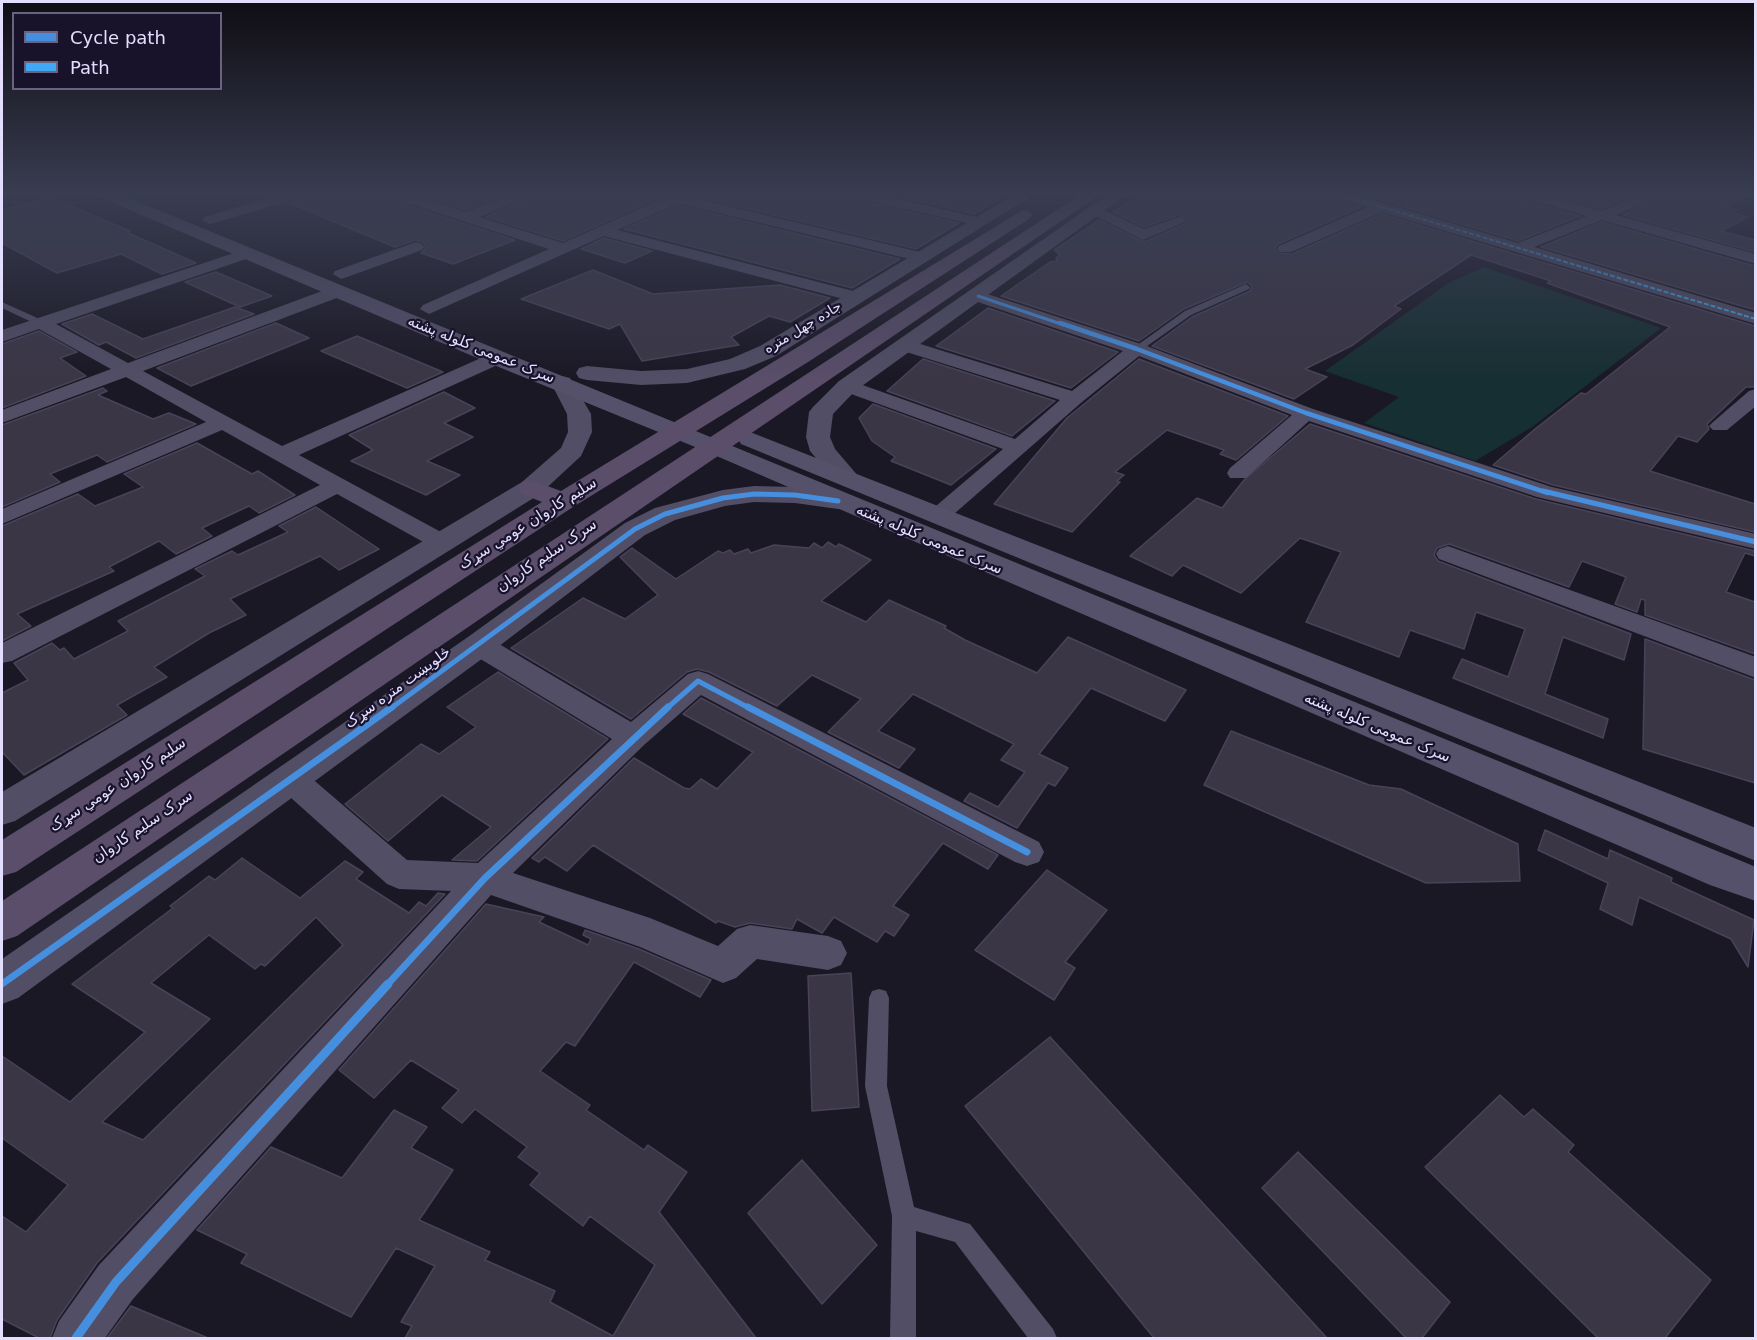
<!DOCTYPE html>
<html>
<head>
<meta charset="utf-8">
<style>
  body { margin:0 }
  #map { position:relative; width:1757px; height:1340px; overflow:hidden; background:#1b1825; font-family:"DejaVu Sans",sans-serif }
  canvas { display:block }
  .frame { position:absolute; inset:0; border:3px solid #e3ddfe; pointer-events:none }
  .legend { position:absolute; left:12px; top:12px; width:210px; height:78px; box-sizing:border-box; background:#18122b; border:2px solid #69637f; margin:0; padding:8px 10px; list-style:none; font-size:18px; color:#e3ddfe }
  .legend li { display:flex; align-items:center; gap:12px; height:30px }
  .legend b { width:30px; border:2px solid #69637f }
</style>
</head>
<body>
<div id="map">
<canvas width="1757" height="1340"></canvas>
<div class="frame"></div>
<ul class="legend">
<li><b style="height:8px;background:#468fdf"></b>Cycle path</li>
<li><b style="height:8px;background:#3fa9f5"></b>Path</li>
</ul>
</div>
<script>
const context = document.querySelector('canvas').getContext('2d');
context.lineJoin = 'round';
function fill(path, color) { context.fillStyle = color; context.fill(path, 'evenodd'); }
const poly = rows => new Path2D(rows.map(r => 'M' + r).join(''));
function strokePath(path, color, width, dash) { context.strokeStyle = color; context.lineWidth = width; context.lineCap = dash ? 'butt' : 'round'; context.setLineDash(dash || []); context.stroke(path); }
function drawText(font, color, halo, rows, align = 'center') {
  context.font = font + ' "DejaVu Sans","Noto Naskh Arabic",sans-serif'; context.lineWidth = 4.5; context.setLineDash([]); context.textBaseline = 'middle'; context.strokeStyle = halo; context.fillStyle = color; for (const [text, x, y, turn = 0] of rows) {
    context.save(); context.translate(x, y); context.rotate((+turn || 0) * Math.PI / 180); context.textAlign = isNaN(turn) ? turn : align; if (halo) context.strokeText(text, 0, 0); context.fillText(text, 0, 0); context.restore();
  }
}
const green = poly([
  [1484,267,1661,328,1532,427,1475,461,1364,423,1399,397,1325,371,1450,282]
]);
const building = poly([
  [310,193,382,193,385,198,515,240,453,264,421,253,426,248,423,242,415,240,395,247,289,203,307,198,310,193],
  [412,193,511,193,465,210,412,193],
  [539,193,670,193,563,241,486,217,539,193],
  [697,193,838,193,853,199,959,223,916,249,695,196,697,193],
  [909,193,1009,193,974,214,900,197,909,193],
  [1145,193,1326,193,1329,198,1361,207,1278,244,1275,248,1277,253,1292,254,1382,214,1755,326,1755,387,1746,387,1707,424,1709,429,1697,442,1678,436,1650,471,1755,504,1755,532,1553,485,1493,465,1535,429,1581,393,1586,394,1670,327,1547,283,1551,281,1471,255,1394,306,1401,309,1353,345,1305,369,1327,377,1294,399,1152,346,1192,317,1250,291,1252,286,1247,282,1184,309,1139,341,1001,296,1050,262,1057,261,1056,258,1060,255,1054,250,1099,220,1144,242,1189,222,1179,215,1144,227,1113,212,1145,193],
  [1358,193,1513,193,1516,198,1580,216,1518,241,1358,193],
  [1545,193,1640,193,1601,209,1545,193],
  [1668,193,1754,193,1725,207,1737,210,1732,212,1748,217,1721,231,1755,240,1755,252,1623,215,1668,193],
  [50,197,130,231,126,232,196,263,162,274,121,254,57,273,2,243,2,210,50,197],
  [678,205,900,259,852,288,624,229,678,205],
  [1602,222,1755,266,1755,310,1541,247,1602,222],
  [604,238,652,251,625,263,581,249,604,238],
  [593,270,653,294,780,285,830,298,790,322,769,316,731,337,739,345,642,361,620,324,609,329,521,299,593,270],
  [216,272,272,296,240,307,185,282,216,272],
  [235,307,254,314,136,358,106,342,99,345,62,324,92,314,143,339,235,307],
  [988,308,1118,352,1071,388,936,346,988,308],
  [276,323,309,338,191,386,157,368,276,323],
  [39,331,77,352,60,358,86,376,2,408,2,344,39,331],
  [357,336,443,372,407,388,321,351,357,336],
  [923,359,1055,401,1012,436,887,391,923,359],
  [1139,359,1288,416,1236,460,1220,454,1224,450,1167,430,1115,472,1124,475,1117,481,1120,482,1072,532,994,504,1067,418,1139,359],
  [103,388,107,391,98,395,153,419,169,413,196,424,107,462,97,455,50,474,60,482,2,507,2,425,103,388],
  [444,392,475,408,444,423,473,437,427,461,460,475,426,495,351,461,373,450,349,435,444,392],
  [873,404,996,449,951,485,891,461,895,457,872,441,859,418,873,404],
  [1310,424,1536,499,1755,551,1755,556,1745,553,1726,592,1755,602,1755,654,1645,615,1645,600,1641,599,1637,612,1615,604,1626,577,1582,561,1569,587,1449,544,1437,548,1434,555,1438,561,1631,634,1624,660,1563,637,1545,694,1608,719,1603,738,1453,678,1462,659,1508,677,1525,629,1476,612,1464,649,1410,630,1399,657,1306,622,1341,552,1300,538,1241,593,1183,565,1172,576,1130,556,1197,498,1222,508,1244,480,1310,424],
  [197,443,252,474,258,471,295,495,259,513,249,506,202,528,212,536,176,554,159,541,109,567,114,571,17,614,31,626,2,641,2,526,78,494,95,506,143,487,124,474,197,443],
  [316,507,379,549,339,570,320,556,230,599,246,615,209,633,154,667,167,677,117,705,127,715,24,775,2,752,2,693,28,680,14,663,52,643,60,650,64,648,74,659,128,631,118,621,205,576,195,569,232,551,238,555,288,532,279,526,316,507],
  [828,542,836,547,839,544,871,560,821,601,866,622,889,600,946,626,944,628,965,640,1037,673,1068,637,1186,690,1165,721,1091,688,1039,754,1068,768,1055,786,1048,783,1017,828,964,801,970,793,998,807,1025,772,1001,760,1014,744,913,694,878,731,915,749,899,768,828,732,861,699,812,675,777,706,709,672,697,669,687,672,631,719,511,648,583,598,625,619,658,595,620,557,632,548,676,579,718,551,723,553,730,550,734,554,748,549,751,553,774,545,809,548,814,543,822,548,828,542],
  [1645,639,1755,680,1755,783,1643,749,1645,639],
  [498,672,608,739,477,861,452,860,491,827,442,795,388,841,345,804,421,744,439,754,476,727,447,707,498,672],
  [701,698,998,855,988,869,943,843,893,906,909,915,894,936,885,931,877,942,834,917,822,933,797,919,792,929,750,923,735,927,718,921,716,923,593,845,567,871,545,857,539,862,532,858,634,758,684,788,690,789,701,779,717,789,753,752,683,714,701,698],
  [1231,731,1369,785,1401,789,1518,844,1520,881,1426,883,1204,785,1231,731],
  [1545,830,1608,859,1610,850,1672,878,1671,882,1754,920,1748,967,1731,939,1639,897,1632,925,1600,909,1608,883,1538,850,1545,830],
  [242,858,300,898,345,861,363,872,356,879,409,913,419,902,426,906,438,893,445,894,97,1263,57,1320,50,1338,39,1338,2,1319,2,1216,26,1232,68,1185,2,1138,2,1056,70,1102,145,1032,72,984,173,908,170,906,209,876,215,880,242,858],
  [316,917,343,945,143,1140,102,1122,210,1019,151,983,209,935,255,969,261,964,265,966,316,917],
  [1047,870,1107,910,1065,962,1075,968,1054,1000,975,950,1047,870],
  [486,904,544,917,539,922,588,945,591,939,583,935,585,930,639,949,711,980,700,997,634,962,575,1046,566,1042,540,1071,590,1105,586,1110,644,1150,648,1145,687,1172,659,1212,756,1338,405,1338,412,1326,401,1322,435,1266,396,1248,351,1317,241,1263,247,1254,197,1230,271,1147,342,1178,394,1110,427,1127,411,1148,453,1170,419,1220,490,1252,485,1260,555,1291,550,1302,613,1336,655,1265,590,1216,583,1226,530,1185,540,1173,518,1157,527,1147,475,1109,462,1123,442,1108,459,1090,411,1060,374,1098,339,1070,486,904],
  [851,973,859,1107,812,1111,808,976,851,973],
  [1050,1037,1327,1338,1154,1338,965,1106,1050,1037],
  [1500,1095,1524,1117,1533,1109,1574,1145,1568,1152,1711,1280,1665,1338,1598,1338,1425,1167,1500,1095],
  [1298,1152,1450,1302,1422,1338,1406,1338,1262,1188,1298,1152],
  [802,1160,877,1245,822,1304,748,1213,802,1160],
  [131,1306,208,1338,107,1338,131,1306]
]);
const service = poly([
  [1246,284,1250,287,1249,289,1191,315,1140,351,1132,349,1185,311,1246,284],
  [2,302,44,321,46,323,38,325,2,308,2,302],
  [879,989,886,991,889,998,887,1086,914,1207,970,1224,1053,1329,1057,1338,1028,1338,955,1242,916,1231,916,1338,890,1338,892,1216,865,1086,869,998,872,991,879,989]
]);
const minor = poly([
  [286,193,308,193,306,196,214,223,209,224,202,220,204,217,286,193],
  [384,193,405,193,465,212,517,193,537,193,479,217,563,243,671,195,695,193,690,197,928,254,930,257,922,262,678,203,617,230,861,293,864,297,855,302,604,236,429,314,420,309,423,305,549,249,386,196,384,193],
  [846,193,872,193,981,218,988,222,981,226,853,197,846,193],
  [1328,193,1350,193,1518,243,1587,216,1517,196,1515,193,1537,193,1601,211,1646,193,1666,193,1616,215,1756,254,1756,264,1602,220,1534,247,1756,313,1756,324,1382,212,1291,252,1279,252,1277,249,1279,246,1368,207,1330,196,1328,193],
  [1095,206,1144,229,1180,217,1187,221,1143,240,1090,213,1088,210,1095,206],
  [416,242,422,244,424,247,422,250,347,277,341,279,333,274,335,271,416,242],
  [246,249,254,254,252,257,56,324,128,363,330,288,342,288,345,292,342,296,143,371,282,446,490,354,504,354,507,358,504,362,299,455,452,538,455,543,452,548,443,550,434,548,337,494,12,661,2,663,2,643,320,485,222,430,2,524,2,509,206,422,126,377,2,423,2,410,111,369,39,329,2,342,2,330,246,249],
  [978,291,1144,345,1313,409,1552,487,1756,534,1756,549,1537,497,1309,421,1246,478,1230,478,1227,473,1230,468,1292,415,1139,356,1082,402,946,521,930,521,926,516,930,511,1003,449,840,390,837,386,840,382,854,382,1015,439,1060,400,900,350,898,346,900,342,914,342,1072,391,1123,351,972,300,969,296,978,291],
  [1756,389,1756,406,1727,430,1713,430,1709,426,1713,422,1749,391,1756,389],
  [1448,546,1756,657,1756,678,1439,559,1436,554,1439,549,1448,546],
  [479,636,489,638,631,722,688,674,698,671,708,674,1039,842,1044,852,1039,862,1027,866,1015,862,701,695,644,745,513,873,650,918,718,946,737,929,750,925,828,936,841,941,847,953,841,965,828,970,757,959,736,978,723,983,640,947,491,895,133,1299,105,1338,52,1338,59,1321,99,1265,451,891,399,889,387,884,280,788,275,779,280,770,291,767,302,770,407,860,478,863,612,739,469,652,465,645,469,638,479,636]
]);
const tertiary = poly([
  [1017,193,1036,193,776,356,745,369,687,383,641,385,587,380,579,378,576,373,579,368,587,366,641,371,687,369,730,359,760,346,1017,193],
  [1110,193,1129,193,855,391,833,414,830,437,835,449,859,477,855,483,846,485,837,483,810,451,806,437,809,412,813,407,839,381,1110,193],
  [562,376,570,378,591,414,592,432,581,456,540,494,15,821,2,825,2,792,522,482,561,448,568,432,567,414,551,383,554,378,562,376],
  [754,486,795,487,838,493,848,495,852,501,848,507,838,509,795,503,754,502,725,506,675,520,645,535,490,653,18,998,2,1004,2,959,468,637,625,523,655,508,723,490,754,486]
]);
const secondary = poly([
  [95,193,117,193,1756,867,1756,901,1710,885,705,451,489,363,97,196,95,193],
  [750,432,1756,828,1756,861,741,444,738,439,741,434,750,432]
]);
const primary = poly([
  [1083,193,1102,193,17,936,2,941,2,901,1083,193],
  [1023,210,1029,211,1032,215,1029,219,808,362,573,507,16,872,2,876,2,840,542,502,522,494,518,488,522,482,531,480,561,491,1023,210]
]);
const quiet = poly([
  [1335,193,1756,319]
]);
const cyclewayFar4 = poly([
  [978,296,1064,325]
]);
const cyclewayFar3 = poly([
  [1060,323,1137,349,1306,413,1548,493]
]);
const cyclewayFar2 = poly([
  [1543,491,1756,542],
  [390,709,635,529,665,514,723,498,754,494,795,495,838,501],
  [666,709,698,681,751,709]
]);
const cyclewayFar1 = poly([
  [748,707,1027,852],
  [2,984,392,707],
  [387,985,485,878,668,707]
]);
const cycleway = poly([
  [76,1338,116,1282,388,984]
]);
const farStreetnames = [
  ["جاده چهل متره",803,328,-31]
];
const streetNames = [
  ["سرک عمومی کلوله پشته",481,350,22],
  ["سلیم کاروان عومي سړک",528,524,-32],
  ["سرک عمومی کلوله پشته",929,540,23],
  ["سرک سلیم کاروان",547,556,-34],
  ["څلویښت متره سړک",398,688,-36],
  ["سرک عمومی کلوله پشته",1377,728,23],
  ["سلیم کاروان عومي سړک",118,785,-33],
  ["سرک سلیم کاروان",143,827,-34]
];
fill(green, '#162f32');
fill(building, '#3b3646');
strokePath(building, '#484358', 1.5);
fill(service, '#514e65');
fill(minor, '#514e65');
fill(tertiary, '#514e65');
fill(secondary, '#55516b');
fill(primary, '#5a4e6a');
strokePath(quiet, '#3fa9f5', 2, [5, 2]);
strokePath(cyclewayFar4, '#468fdf', 3);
strokePath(cyclewayFar3, '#468fdf', 4.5);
strokePath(cyclewayFar2, '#468fdf', 5);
strokePath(cyclewayFar1, '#468fdf', 7);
strokePath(cycleway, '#468fdf', 9);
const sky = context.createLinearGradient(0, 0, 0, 381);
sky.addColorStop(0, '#0f0d14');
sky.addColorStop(0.51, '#393d51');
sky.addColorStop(1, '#393d5100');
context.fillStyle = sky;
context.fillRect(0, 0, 1757, 381);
drawText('14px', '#e3ddfe', '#18122b', farStreetnames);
drawText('15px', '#e3ddfe', '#18122b', streetNames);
</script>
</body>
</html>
